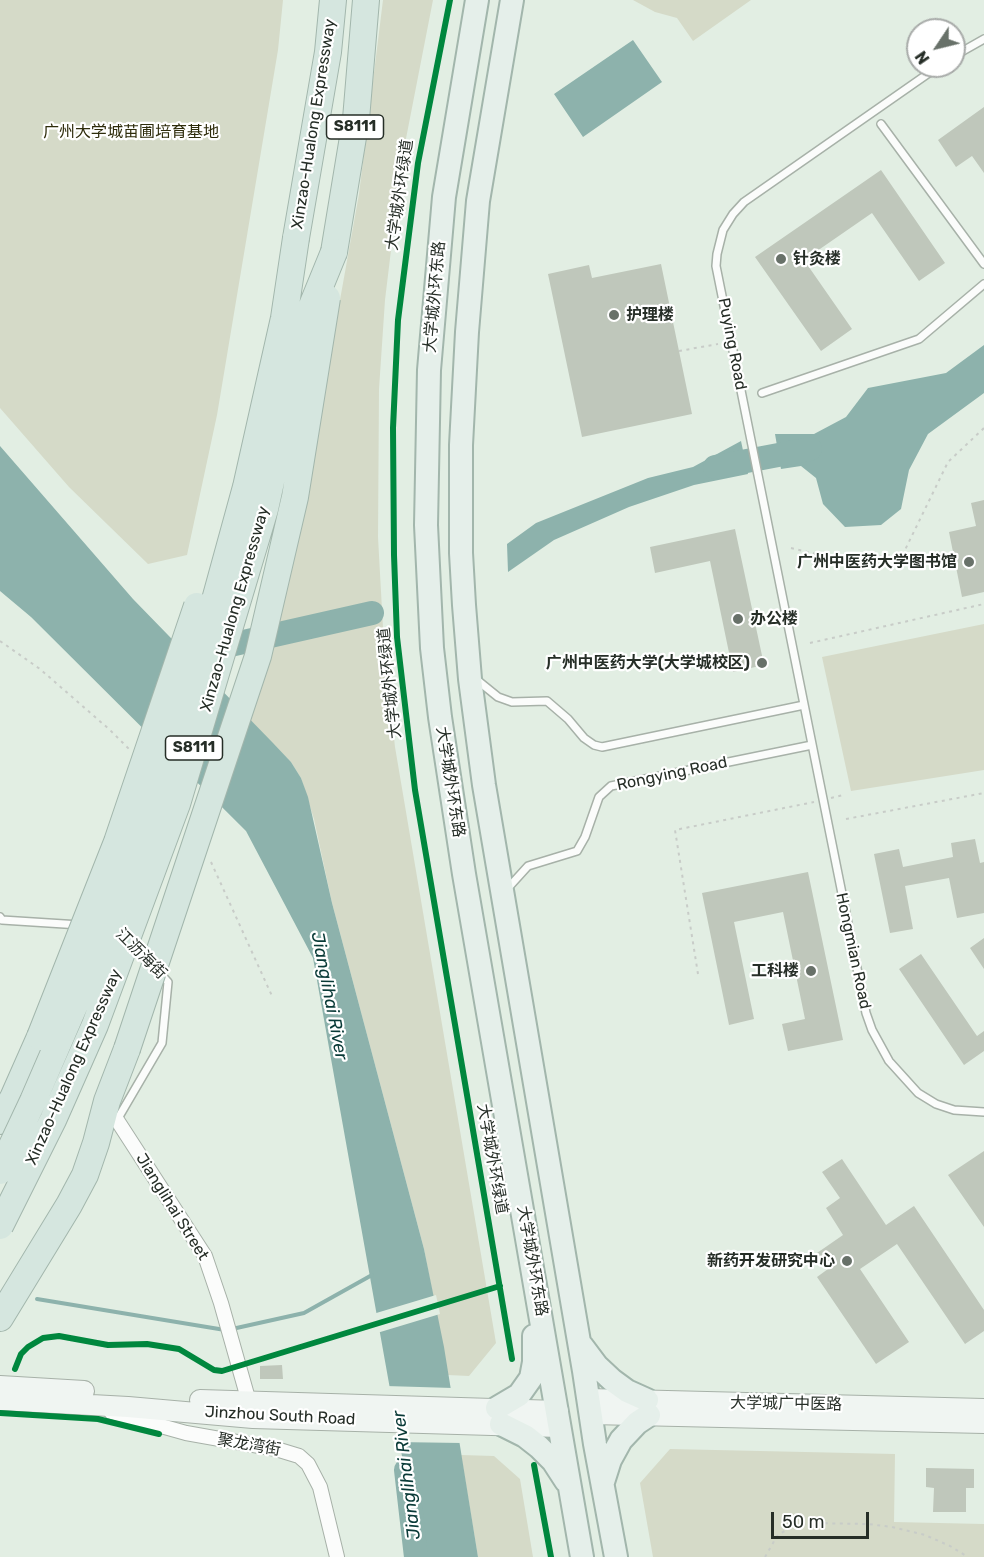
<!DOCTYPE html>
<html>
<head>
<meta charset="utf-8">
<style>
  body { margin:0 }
  #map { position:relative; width:984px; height:1557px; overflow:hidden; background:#e2eee3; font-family:Rubik,sans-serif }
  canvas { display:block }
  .north { position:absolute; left:906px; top:18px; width:60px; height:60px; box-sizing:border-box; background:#fff; border:2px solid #a8aba9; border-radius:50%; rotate:235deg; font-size:16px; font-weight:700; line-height:24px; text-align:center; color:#262e27 }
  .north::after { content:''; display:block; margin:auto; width:21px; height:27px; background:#687169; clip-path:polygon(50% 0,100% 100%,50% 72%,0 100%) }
  .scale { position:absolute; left:771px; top:1512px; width:98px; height:27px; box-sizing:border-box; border:3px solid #262e27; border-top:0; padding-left:8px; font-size:18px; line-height:21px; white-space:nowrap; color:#262e27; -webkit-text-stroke:4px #fff; paint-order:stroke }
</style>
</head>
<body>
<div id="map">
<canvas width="984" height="1557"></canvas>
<div class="north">N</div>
<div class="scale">50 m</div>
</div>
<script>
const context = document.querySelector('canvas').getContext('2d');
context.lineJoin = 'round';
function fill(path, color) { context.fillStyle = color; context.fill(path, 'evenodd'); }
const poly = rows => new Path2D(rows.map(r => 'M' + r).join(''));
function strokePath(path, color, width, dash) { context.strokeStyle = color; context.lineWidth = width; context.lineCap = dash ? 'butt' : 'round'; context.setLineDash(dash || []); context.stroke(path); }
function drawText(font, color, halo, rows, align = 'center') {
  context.font = font + ' Rubik,"Noto Sans SC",sans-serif'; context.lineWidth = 4.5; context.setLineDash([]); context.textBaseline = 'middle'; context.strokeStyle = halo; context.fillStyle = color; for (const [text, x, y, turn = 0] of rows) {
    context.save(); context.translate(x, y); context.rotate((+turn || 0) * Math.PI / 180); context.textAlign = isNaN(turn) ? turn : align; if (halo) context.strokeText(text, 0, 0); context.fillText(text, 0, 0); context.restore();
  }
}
const green = poly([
  [0,0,283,0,278,50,217,415,187,555,148,564,69,487,0,408],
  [383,0,433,0,402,159,385,300,379,389,378,537,384,646,395,747,496,1343,469,1376,448,1375,424,1249,332,903,314,819,301,778,291,762,238,708,331,350,359,194],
  [633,0,751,0,693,41,677,18,655,12],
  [984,624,984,770,851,791,822,657],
  [670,1449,895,1454,894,1522,984,1524,984,1557,653,1557,640,1483],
  [461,1455,494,1456,520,1479,533,1557,478,1557]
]);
const water = poly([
  [633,40,662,82,583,137,554,94],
  [984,345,984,393,928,434,909,470,901,509,881,525,845,527,823,504,816,478,801,466,781,469,775,434,814,434,846,417,868,388,946,373],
  [741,441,748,474,694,485,629,507,554,540,508,572,507,544,536,523,648,478,693,467],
  [0,446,133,599,273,743,291,762,301,778,308,797,332,903,424,1249,444,1347,478,1557,420,1557,313,958,246,831,31,617,0,591]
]);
const pier = poly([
  [436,1295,440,1314,377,1333,373,1314],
  [386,1386,453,1388,462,1443,396,1442]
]);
const stream = poly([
  [37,1299,225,1330],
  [232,1329,304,1313,372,1275]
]);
const river = poly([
  [715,467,810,449],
  [208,650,372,613],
  [406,1470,416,1557]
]);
const building = poly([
  [984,107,984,173,972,156,956,167,938,140],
  [881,170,945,263,919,281,872,213,804,260,852,329,821,351,755,257],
  [661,264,692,414,582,437,548,274,589,265,592,278],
  [984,500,984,592,962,597,949,532,976,526,971,503],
  [735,529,764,665,733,672,710,561,655,573,650,547],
  [975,839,980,863,984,862,984,913,957,918,949,878,905,886,913,929,890,933,874,854,899,849,903,867,953,857,951,843],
  [808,872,843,1040,788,1051,782,1024,805,1019,783,912,734,922,754,1019,729,1025,702,893],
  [984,938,984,969,970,948],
  [921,954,977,1036,984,1031,984,1051,964,1065,899,969],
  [984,1151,984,1227,948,1175],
  [842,1159,886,1225,914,1206,984,1310,984,1331,965,1344,897,1244,860,1269,909,1342,876,1364,817,1277,828,1269,817,1253,843,1235,826,1208,840,1198,822,1172],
  [282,1365,283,1379,260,1379,260,1366],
  [926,1468,974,1469,974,1488,966,1488,966,1512,933,1512,934,1488,926,1487]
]);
const path = poly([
  [679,351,718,344],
  [791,548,841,560,903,554,948,462,984,428],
  [0,641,40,669,110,730,129,749],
  [810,643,984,604],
  [831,798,843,795],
  [846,819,984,793],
  [211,862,272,996],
  [698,974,675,830,814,802],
  [765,1557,777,1536,789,1528,810,1523,868,1524,892,1527,925,1535,950,1546,968,1557]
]);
const lane = poly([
  [954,56,984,39],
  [939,66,744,202,733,214,723,230,717,254,716,266,866,1013,872,1030,889,1061,918,1093,936,1104,954,1110,984,1112],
  [881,124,984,264],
  [762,393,919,339,984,284],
  [477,680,498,697,512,702,547,701,568,719,584,738,594,745,602,747,804,705],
  [508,888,528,866,577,851,585,837,599,797,611,786,812,745],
  [0,917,2,920,80,925],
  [132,942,151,962],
  [117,1120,162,1043,168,982,158,971]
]);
const street = poly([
  [117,1120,205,1256,221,1303,249,1402],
  [111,1412,186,1433,276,1449,299,1456,308,1464,320,1487,337,1557]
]);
const secondary = poly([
  [0,1386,84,1391],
  [588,1399,984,1409],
  [0,1400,128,1407,253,1418,560,1427],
  [200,1400,558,1411],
  [591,1414,984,1423]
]);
const primary = poly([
  [477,0,444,197,429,370,426,525,432,648,440,717,464,874,582,1557],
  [512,0,478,201,467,332,461,445,461,553,464,605,470,679,484,785,584,1371,595,1444,616,1557],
  [582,1346,597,1366,612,1380,627,1391,647,1400],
  [497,1408,519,1395,531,1378,534,1362,534,1336],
  [501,1424,525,1436,539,1447,553,1461,566,1481],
  [603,1482,610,1460,621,1440,637,1423,649,1415]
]);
const highway = poly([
  [296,238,328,52,333,0],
  [334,252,356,119,366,0],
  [0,1121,13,1098,40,1037],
  [0,1318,69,1205,85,1175,96,1143,107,1101,127,1049]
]);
const highwayBridge = poly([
  [40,1037,117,842,197,606],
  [127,1049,258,656,295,497,327,298],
  [0,1171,33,1101,98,951,187,702,246,487,284,318,296,238],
  [0,1226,53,1120,95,1025,177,804,265,509,307,318,334,252]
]);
const cycleway = poly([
  [450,0,418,163,398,320,393,428,394,555,397,637,415,790,512,1359],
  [15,1369,21,1354,28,1347,43,1338,59,1336,108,1345,147,1344,179,1349,214,1370,222,1371,500,1286],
  [0,1413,98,1419,159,1434],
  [534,1465,551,1557]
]);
const markers = [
  [781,259,6,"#687169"],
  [614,315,6,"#687169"],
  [969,562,6,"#687169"],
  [738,619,6,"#687169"],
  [762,663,6,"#687169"],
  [811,971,6,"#687169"],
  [847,1261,6,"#687169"]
];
const shields = [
  [355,127,57],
  [194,748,57]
];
const shieldNames = [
  ["S8111",355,127],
  ["S8111",194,748]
];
const streetNames = [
  ["Xinzao-Hualong Expressway",314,124,-81],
  ["大学城外环绿道",400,195,-82],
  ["大学城外环东路",435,297,-85],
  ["Puying Road",732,344,79],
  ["Xinzao-Hualong Expressway",235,609,-74],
  ["大学城外环绿道",390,683,-96],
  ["Rongying Road",672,774,-12],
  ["大学城外环东路",450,782,81],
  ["Hongmian Road",853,951,78],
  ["江沥海街",141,954,45],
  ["Xinzao-Hualong Expressway",74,1067,-66],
  ["大学城外环绿道",492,1159,80],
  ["Jianglihai Street",172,1207,58],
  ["大学城外环东路",532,1261,80],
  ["大学城广中医路",786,1404,1],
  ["Jinzhou South Road",280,1416,3],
  ["聚龙湾街",249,1445,10]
];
const parkNames = [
  ["广州大学城苗圃培育基地",131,132]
];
const poiNames = [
  ["针灸楼",793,259,"left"],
  ["护理楼",626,315,"left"],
  ["广州中医药大学图书馆",957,562],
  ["办公楼",750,619,"left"],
  ["广州中医药大学(大学城校区)",750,663],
  ["工科楼",799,971],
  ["新药开发研究中心",835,1261]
];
const waterNames = [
  ["Jianglihai River",329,996,79],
  ["Jianglihai River",407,1475,-97]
];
fill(green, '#d5dac8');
fill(water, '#8db2ac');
fill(pier, '#e2eee3');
strokePath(stream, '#8db2ac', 4);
strokePath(river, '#8db2ac', 24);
fill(building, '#bfc7bb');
strokePath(lane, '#a7b1a8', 10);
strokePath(street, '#a7b1a8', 16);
strokePath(secondary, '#a7b1a8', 22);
strokePath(primary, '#a2b6ac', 26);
strokePath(highway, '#a2b6ac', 28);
strokePath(path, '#c8ccc8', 2, [3, 4.5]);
strokePath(lane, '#fbfcfb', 7);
strokePath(street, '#fbfcfb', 14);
strokePath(secondary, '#f0f5f2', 20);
strokePath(primary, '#e5efea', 22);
strokePath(highway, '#d5e6df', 26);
strokePath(highwayBridge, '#a2b6ac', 28, []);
strokePath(highwayBridge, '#d5e6df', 26);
strokePath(cycleway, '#00873e', 6);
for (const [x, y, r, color] of markers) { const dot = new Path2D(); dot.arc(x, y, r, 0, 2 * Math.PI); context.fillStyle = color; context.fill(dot); strokePath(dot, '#fff', 2); }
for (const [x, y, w] of shields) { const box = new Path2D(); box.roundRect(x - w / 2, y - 12, w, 24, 4.5); context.fillStyle = '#fff'; context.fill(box); strokePath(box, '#262e27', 1.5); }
drawText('bold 15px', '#262e27', null, shieldNames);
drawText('16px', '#262e27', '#fff', streetNames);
drawText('16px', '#2e2c0b', '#fff', parkNames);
drawText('bold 16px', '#262e27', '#fff', poiNames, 'right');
drawText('italic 18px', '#093a37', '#fff', waterNames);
</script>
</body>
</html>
